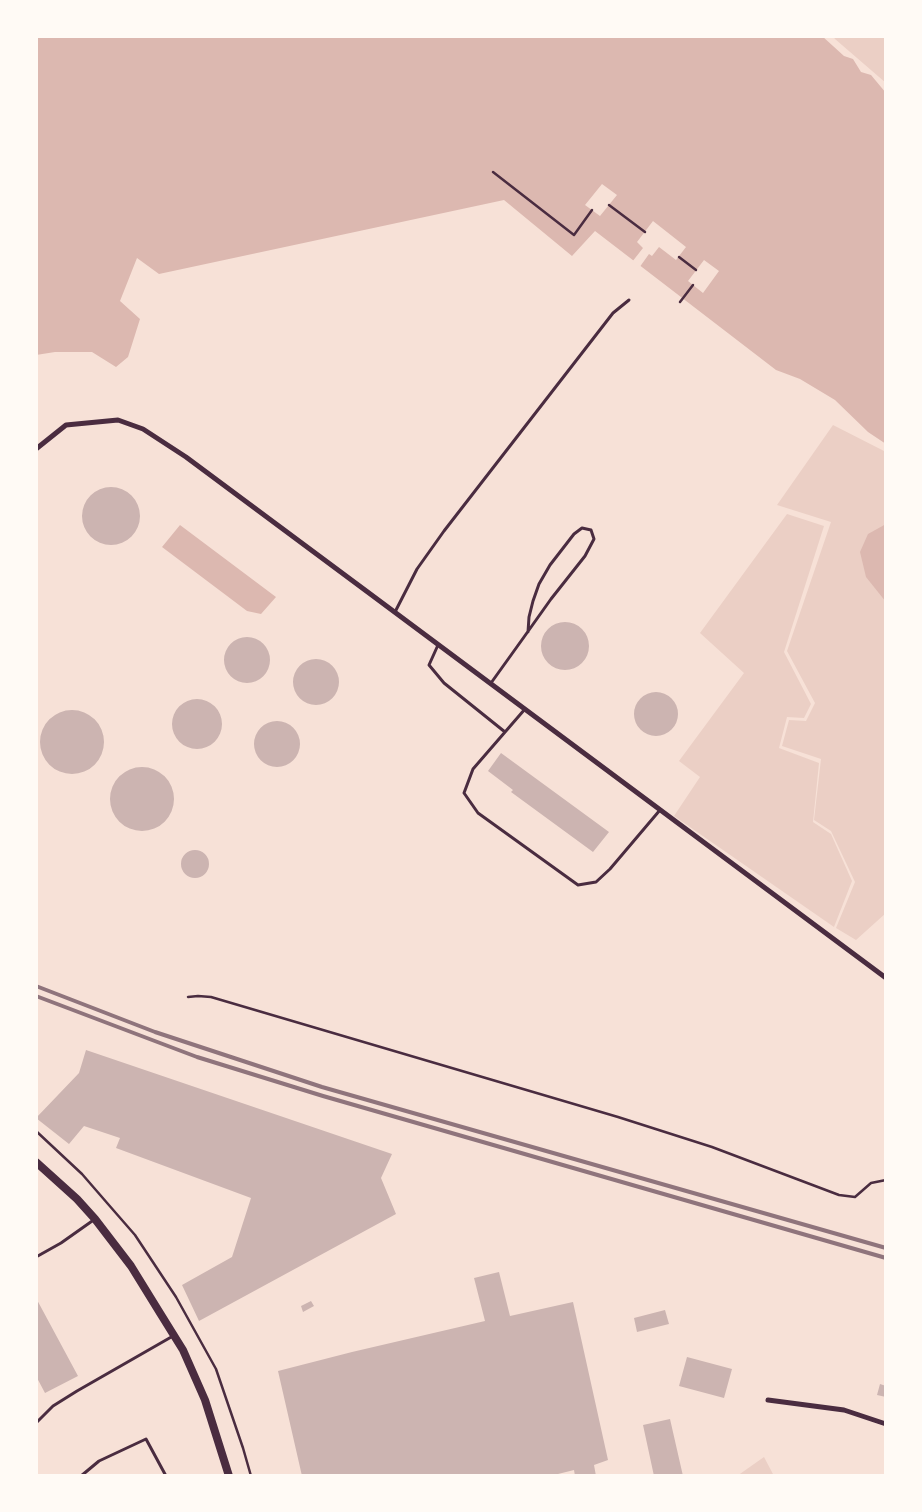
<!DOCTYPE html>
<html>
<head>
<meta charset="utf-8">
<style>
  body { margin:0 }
  #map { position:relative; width:922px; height:1512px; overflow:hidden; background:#f7e1d7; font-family:"Roboto Condensed",sans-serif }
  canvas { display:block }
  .frame { position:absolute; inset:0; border:38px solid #fffaf5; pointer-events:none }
</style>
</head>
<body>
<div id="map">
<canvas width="922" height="1512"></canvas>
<div class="frame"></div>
</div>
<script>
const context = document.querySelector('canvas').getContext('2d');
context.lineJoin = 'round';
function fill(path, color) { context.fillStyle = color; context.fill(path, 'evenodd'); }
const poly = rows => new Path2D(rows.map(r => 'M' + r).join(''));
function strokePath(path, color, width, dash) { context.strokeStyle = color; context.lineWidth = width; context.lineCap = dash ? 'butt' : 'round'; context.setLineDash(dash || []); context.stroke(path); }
const green = poly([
  [833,36,886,36,886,83,835,39],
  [833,425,886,452,886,913,856,940,836,928,855,882,831,831,814,820,821,759,782,746,789,720,806,721,815,703,787,651,831,522,777,505],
  [787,514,824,526,784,652,811,704,804,718,787,717,779,748,819,763,813,822,831,834,852,881,834,927,674,816,700,777,679,761,744,673,700,633],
  [764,1457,774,1476,737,1476]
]);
const water = poly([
  [36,36,822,36,844,56,853,59,861,72,871,75,886,93,886,444,868,432,835,400,800,379,776,370,595,231,572,256,504,200,159,274,137,258,120,301,140,319,128,357,116,367,92,352,55,352,36,355],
  [886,524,886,602,866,577,860,552,868,534],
  [180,525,276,597,261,614,247,611,162,547]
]);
const pier = poly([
  [602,184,617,195,600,216,585,205],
  [653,221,686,247,676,260,659,247,652,256,649,254,639,268,632,262,643,248,637,242],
  [704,260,719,271,703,293,688,281]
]);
const building = poly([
  '82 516a29 29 0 1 1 58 0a29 29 0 1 1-58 0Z',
  '541 646a24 24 0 1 1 48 0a24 24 0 1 1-48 0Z',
  '224 660a23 23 0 1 1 46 0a23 23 0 1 1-46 0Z',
  '293 682a23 23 0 1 1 46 0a23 23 0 1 1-46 0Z',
  '634 714a22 22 0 1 1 44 0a22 22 0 1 1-44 0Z',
  '172 724a25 25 0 1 1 50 0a25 25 0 1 1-50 0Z',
  '40 742a32 32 0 1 1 64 0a32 32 0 1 1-64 0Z',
  '254 744a23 23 0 1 1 46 0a23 23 0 1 1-46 0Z',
  [501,753,609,832,593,852,511,792,513,790,488,771],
  '110 799a32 32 0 1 1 64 0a32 32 0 1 1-64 0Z',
  '181 864a14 14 0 1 1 28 0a14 14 0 1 1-28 0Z',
  [86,1050,392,1154,381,1178,396,1214,199,1321,182,1285,232,1257,251,1198,116,1148,120,1138,84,1126,69,1144,36,1118,79,1073],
  [499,1272,510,1316,573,1302,608,1460,594,1465,596,1476,575,1476,574,1470,550,1476,302,1476,278,1371,352,1352,485,1321,474,1278],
  [36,1298,78,1376,45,1393,36,1376],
  [311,1301,314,1306,303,1312,301,1306],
  [665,1310,669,1324,637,1332,634,1318],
  [687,1357,732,1369,724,1398,679,1386],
  [880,1384,886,1386,886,1397,877,1395],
  [670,1419,683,1476,654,1476,643,1425]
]);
const path = poly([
  [493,172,574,235,592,210],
  [609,205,645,232],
  [679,257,696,270],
  [680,302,693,285],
  [188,997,198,996,211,997,618,1117,712,1147,839,1195,855,1197,871,1183,886,1180],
  [36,1131,82,1174,108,1204,135,1235,176,1297,216,1369,243,1448,251,1476]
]);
const service = poly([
  [395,612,417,569,444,531,613,313,629,300],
  [438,645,429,665,444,683,505,732],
  [491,683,524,637,551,599,585,556,594,539,591,530,582,528,574,534,550,565,539,584,533,601,529,617,528,632],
  [525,709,473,769,464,793,478,813,578,885,596,882,610,869,660,810],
  [36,1257,61,1243,95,1219],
  [36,1423,53,1406,77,1391,173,1336],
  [81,1476,99,1461,146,1439,166,1476]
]);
const minor = poly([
  [36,449,66,425,118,420,143,429,186,457,373,596,886,978],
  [768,1400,844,1410,886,1424]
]);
const tertiary = poly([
  [36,1162,77,1199,95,1219,131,1266,160,1313,183,1350,205,1400,229,1476]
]);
const rail = poly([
  [36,986,155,1032,322,1087,886,1248],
  [36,996,197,1057,323,1096,886,1258]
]);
fill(green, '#ebcfc5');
fill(water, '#dcb8b0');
fill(pier, '#f7e1d7');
fill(building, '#ccb4b1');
strokePath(path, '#4a2c40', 2.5);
strokePath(service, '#4a2c40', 3);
strokePath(minor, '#4a2c40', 5);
strokePath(tertiary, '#4a2c40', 8);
strokePath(rail, '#8f747c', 4);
</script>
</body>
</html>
